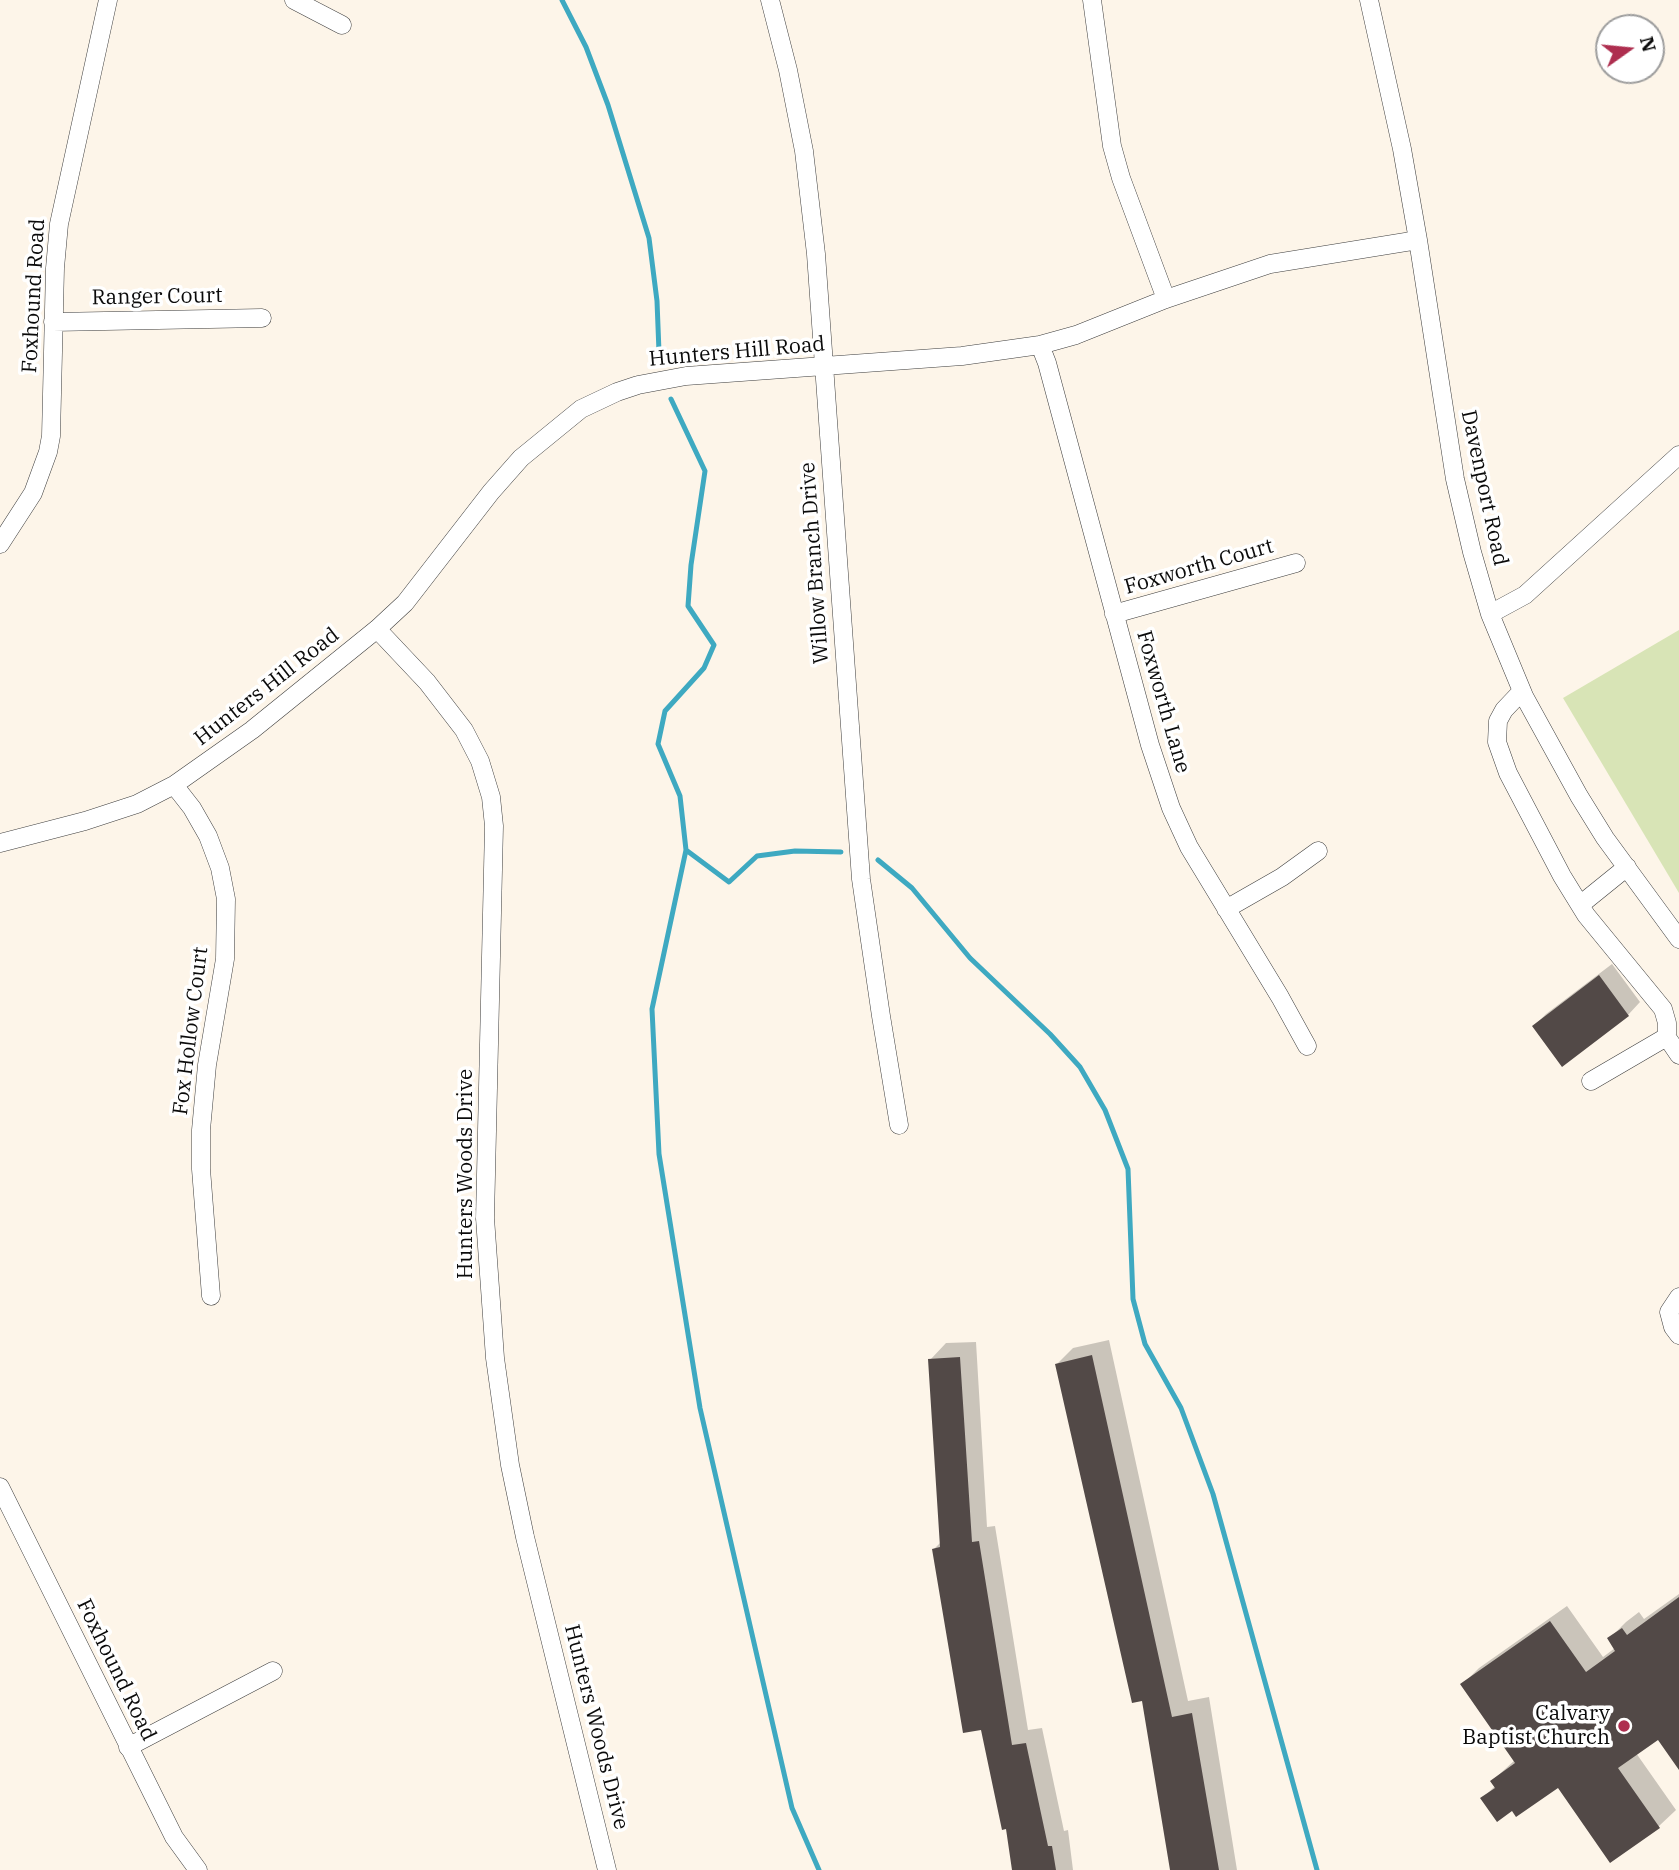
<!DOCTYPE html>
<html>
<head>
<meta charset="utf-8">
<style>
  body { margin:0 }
  #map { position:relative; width:1679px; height:1870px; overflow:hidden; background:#fdf5e9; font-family:"IBM Plex Serif",serif }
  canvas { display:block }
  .north { position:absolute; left:1595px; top:14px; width:70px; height:70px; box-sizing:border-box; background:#fff; border:2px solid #9d9d9d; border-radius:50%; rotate:75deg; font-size:19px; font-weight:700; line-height:28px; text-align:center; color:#0a0a0a }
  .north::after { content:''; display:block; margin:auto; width:24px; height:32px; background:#ae2e4f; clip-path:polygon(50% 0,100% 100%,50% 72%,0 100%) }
</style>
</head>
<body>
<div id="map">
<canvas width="1679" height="1870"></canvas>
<div class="north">N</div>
</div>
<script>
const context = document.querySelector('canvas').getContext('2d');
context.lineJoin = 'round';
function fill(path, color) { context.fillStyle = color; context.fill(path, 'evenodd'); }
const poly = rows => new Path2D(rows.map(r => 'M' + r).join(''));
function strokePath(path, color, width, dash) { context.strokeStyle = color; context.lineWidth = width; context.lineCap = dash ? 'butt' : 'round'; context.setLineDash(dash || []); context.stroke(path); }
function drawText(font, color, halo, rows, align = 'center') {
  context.font = font + ' "IBM Plex Serif",serif'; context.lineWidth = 7; context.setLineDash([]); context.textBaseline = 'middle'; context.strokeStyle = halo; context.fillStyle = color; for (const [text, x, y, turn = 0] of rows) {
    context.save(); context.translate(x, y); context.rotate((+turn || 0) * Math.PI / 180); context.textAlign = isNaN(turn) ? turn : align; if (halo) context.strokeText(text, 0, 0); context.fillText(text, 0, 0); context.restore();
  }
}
const green = poly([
  [1679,630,1679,893,1563,698]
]);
const shadow = poly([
  [1612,964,1640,1002,1628,1015,1562,1064,1534,1026,1546,1014],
  [1109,1340,1188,1701,1209,1697,1237,1870,1172,1870,1144,1699,1057,1364,1073,1348],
  [976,1342,987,1527,995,1526,1028,1730,1042,1728,1064,1831,1068,1830,1073,1870,1014,1870,1008,1827,934,1549,941,1542,930,1360,946,1343],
  [1679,1594,1679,1767,1658,1737,1636,1753,1676,1810,1659,1826,1611,1860,1558,1785,1512,1809,1483,1798,1495,1786,1492,1781,1515,1760,1463,1684,1479,1668,1567,1606,1603,1657,1615,1648,1609,1639,1626,1622,1639,1612,1644,1619]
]);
const stream = poly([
  [562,0,586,47,608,105,649,238,657,301,659,352],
  [671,399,705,471,691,565,688,606,714,645,704,668,665,711,658,744,680,796,686,850,652,1009,659,1154,700,1408,792,1808,819,1870],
  [686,850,729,882,757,856,795,851,841,852],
  [878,860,912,888,970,958,1050,1034,1080,1067,1105,1110,1128,1169,1133,1299,1145,1344,1181,1408,1213,1494,1317,1870]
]);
const building = poly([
  [1599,975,1629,1016,1562,1067,1532,1026],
  [1092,1355,1172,1717,1192,1713,1219,1870,1170,1870,1142,1701,1132,1703,1055,1364],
  [960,1357,972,1542,979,1541,1012,1745,1026,1743,1048,1846,1052,1846,1056,1870,1012,1870,1006,1829,1002,1830,981,1730,963,1733,932,1549,940,1547,928,1359],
  [1679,1597,1679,1770,1658,1740,1618,1768,1660,1828,1610,1863,1558,1788,1516,1817,1512,1811,1497,1822,1480,1798,1495,1788,1490,1781,1515,1763,1460,1684,1550,1621,1586,1672,1615,1651,1607,1638,1622,1628,1627,1635]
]);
const minor = poly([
  [294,0,342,25],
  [770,0,788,70,804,151,816,254,861,879,881,1016,899,1125],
  [1092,0,1112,146,1121,178,1166,299],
  [1369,0,1402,149,1418,240,1455,479,1472,552,1490,614,1524,696,1579,796,1605,838,1679,939],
  [53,322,262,318],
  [1040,345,1047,363,1150,745,1171,808,1189,847,1280,997,1307,1046],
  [0,544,33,493,48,452,51,436,55,268,59,224,108,0],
  [1114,614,1296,563],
  [1490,614,1525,595,1679,455],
  [377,629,427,682,464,730,480,761,491,797,494,826,485,1218,495,1358,510,1465,525,1537,607,1870],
  [1522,691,1504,710,1498,721,1497,742,1508,773,1562,876,1586,915,1663,1009,1667,1023,1667,1034,1663,1039,1591,1081],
  [174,785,192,808,208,836,220,868,226,899,225,959,207,1065,201,1130,201,1169,211,1296],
  [0,843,85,821,137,804,174,785,252,730,377,629,405,603,491,492,521,458,581,409,617,392,638,385,686,376,962,356,1040,345,1076,335,1166,299,1270,264,1418,240],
  [1580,905,1627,867],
  [1226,909,1282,877,1318,851],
  [1666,1036,1679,1055],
  [1679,1297,1669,1312,1673,1327,1679,1335],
  [0,1487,174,1837,198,1870],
  [128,1747,273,1671]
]);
const markers = [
  [1624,1726,7,"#ae2e4f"]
];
const streetNames = [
  ["Foxhound Road",34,296,-87],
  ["Ranger Court",157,297,-1],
  ["Hunters Hill Road",737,352,-5],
  ["Davenport Road",1484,488,78],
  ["Willow Branch Drive",815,563,-94],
  ["Foxworth Court",1199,567,-16],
  ["Hunters Hill Road",267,687,-38],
  ["Foxworth Lane",1163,702,74],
  ["Fox Hollow Court",191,1031,-83],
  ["Hunters Woods Drive",466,1174,-90],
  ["Foxhound Road",116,1670,64],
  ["Hunters Woods Drive",596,1727,76]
];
const poiNames = [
  ["Calvary",1610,1714],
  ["Baptist Church",1610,1738]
];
fill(green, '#d8e4b6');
fill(shadow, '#0003');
strokePath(stream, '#3ea9c1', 5);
fill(building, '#524947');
strokePath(minor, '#3d3d3d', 19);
strokePath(minor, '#fff', 18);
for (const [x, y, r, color] of markers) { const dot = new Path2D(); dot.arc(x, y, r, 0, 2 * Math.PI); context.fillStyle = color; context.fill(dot); strokePath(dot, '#fff', 2.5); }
drawText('21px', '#0a0a0a', '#fff', streetNames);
drawText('21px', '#0a0a0a', '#fff', poiNames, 'right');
</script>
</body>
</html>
